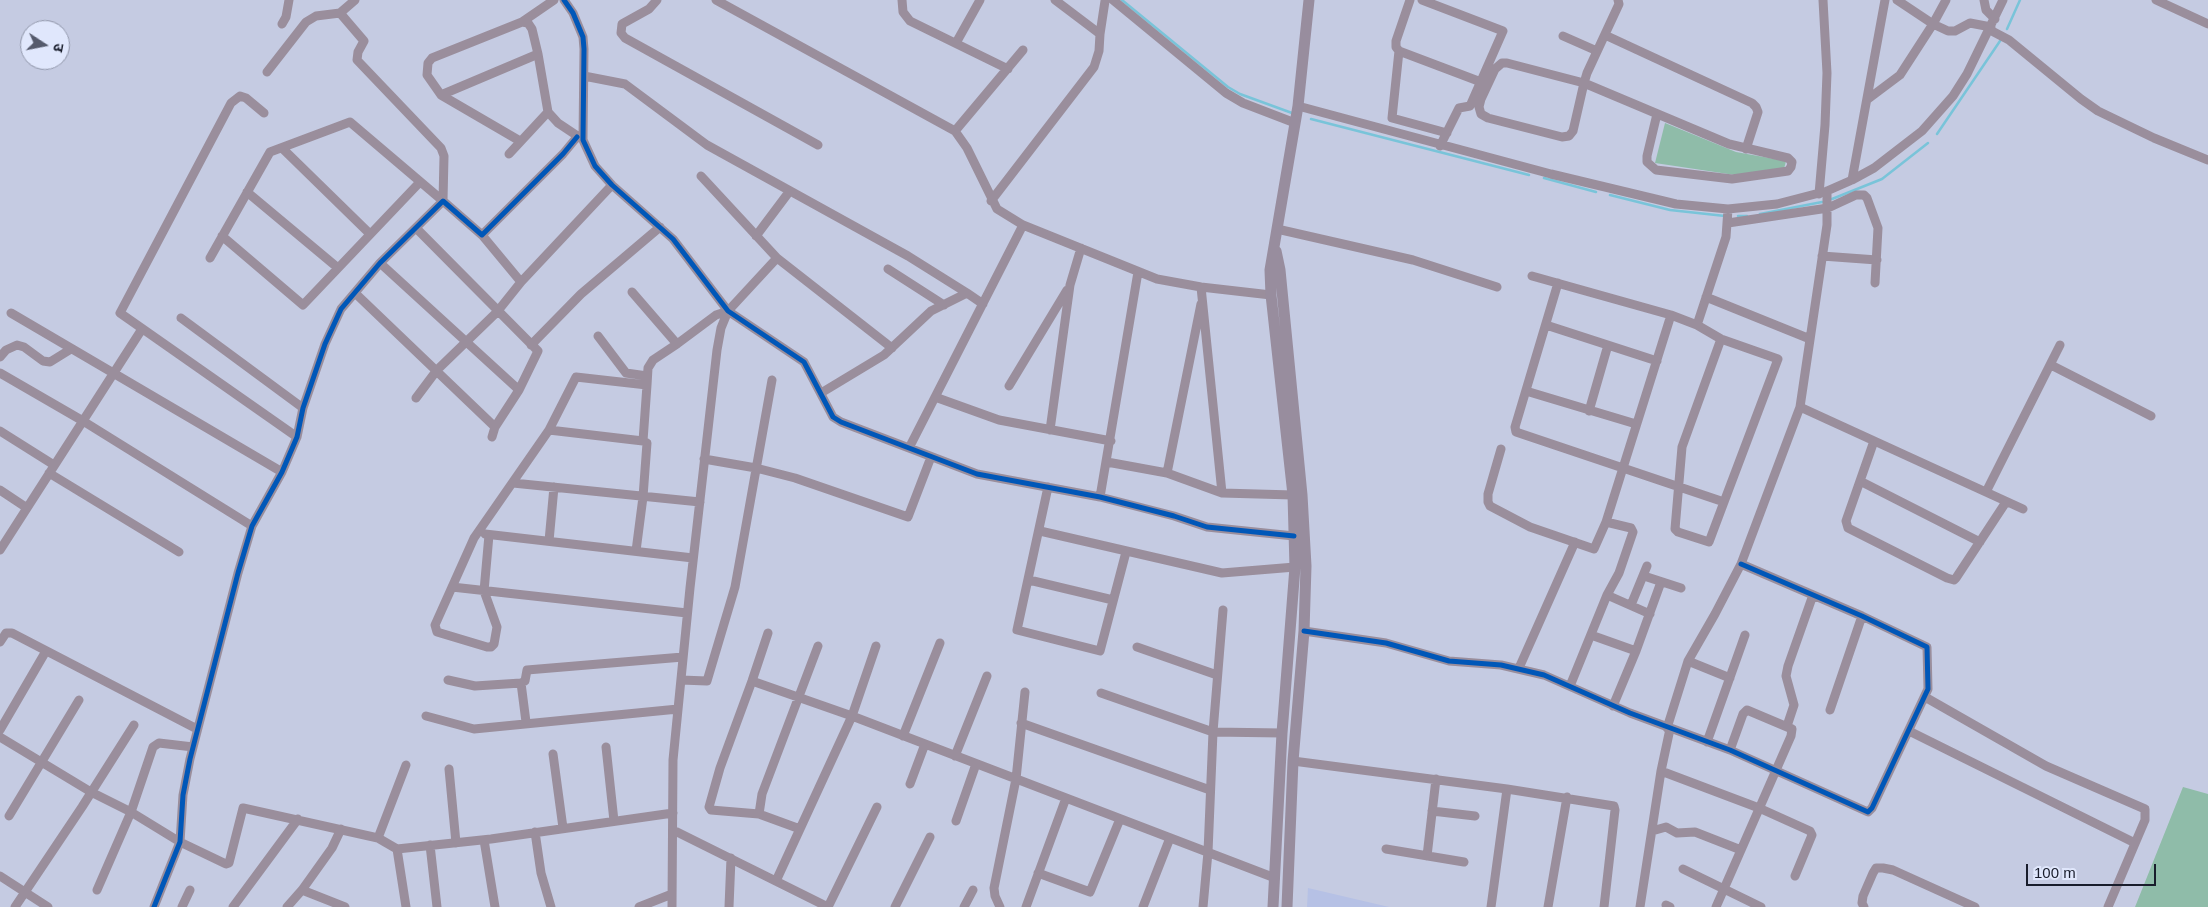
<!DOCTYPE html>
<html>
<head>
<meta charset="utf-8">
<style>
  body { margin:0 }
  #map { position:relative; width:2208px; height:907px; overflow:hidden; background:#c5cbe2; font-family:Helvetica,"Noto Sans Devanagari",sans-serif }
  canvas { display:block }
  .north { position:absolute; left:20px; top:20px; width:50px; height:50px; box-sizing:border-box; background:#e0e7fc; border:1px solid #9096a9; border-radius:50%; rotate:101deg; font-size:14px; font-weight:700; line-height:20px; text-align:center; color:#191d2c }
  .north::after { content:''; display:block; margin:auto; width:18px; height:22px; background:#555a6c; clip-path:polygon(50% 0,100% 100%,50% 72%,0 100%) }
  .scale { position:absolute; left:2026px; top:864px; width:130px; height:22px; box-sizing:border-box; border:2px solid #191d2c; border-top:0; padding-left:6px; font-size:15px; line-height:18px; white-space:nowrap; color:#191d2c; -webkit-text-stroke:4px #e0e7fc; paint-order:stroke }
</style>
</head>
<body>
<div id="map">
<canvas width="2208" height="907"></canvas>
<div class="north">उ</div>
<div class="scale">100 m</div>
</div>
<script>
const context = document.querySelector('canvas').getContext('2d');
context.lineJoin = 'round';
function fill(path, color) { context.fillStyle = color; context.fill(path, 'evenodd'); }
const poly = rows => new Path2D(rows.map(r => 'M' + r).join(''));
function strokePath(path, color, width, dash) { context.strokeStyle = color; context.lineWidth = width; context.lineCap = dash ? 'butt' : 'round'; context.setLineDash(dash || []); context.stroke(path); }
const built = poly([
  [1308,888,1389,907,1307,907]
]);
const green = poly([
  [1665,123,1736,152,1786,161,1784,169,1735,175,1655,163],
  [2183,787,2208,794,2208,907,2135,907]
]);
const stream = poly([
  [1122,0,1228,87,1240,94,1292,113],
  [2007,29,2020,0],
  [1311,119,1529,175],
  [1937,134,2000,41],
  [1544,178,1596,192],
  [1610,195,1670,210,1725,216],
  [1832,199,1882,179,1928,143],
  [1760,214,1822,202],
  [1738,216,1747,216]
]);
const minor = poly([
  [564,0,573,13,583,37,584,49,583,140,595,166,612,185,673,239,728,311,804,362,833,417,841,422,977,474,1100,497,1174,516,1207,527,1294,536],
  [657,0,649,9,622,24,621,33,625,38,818,145],
  [716,0,955,131,967,148,997,209,1023,225,1157,279,1201,287,1271,295],
  [902,0,903,12,910,21,1008,69],
  [1113,0,1226,93,1243,103,1295,123],
  [1410,0,1396,41,1396,47,1399,51,1481,82],
  [1422,0,1503,31,1470,106,1459,108,1440,146],
  [1618,0,1619,4,1587,73,1584,83,1573,131,1569,136,1562,137,1488,118,1481,114,1479,107,1481,99,1495,69,1502,63,1507,63,1584,83,1729,144,1788,158,1792,162,1791,167,1788,171,1732,179,1656,170,1647,162,1647,156,1657,114],
  [1897,0,1933,24,1948,31,1955,31,1970,23,1991,27],
  [1984,0,1986,10,1995,19],
  [2156,0,2208,24],
  [340,13,364,41,358,52,357,60,441,148,444,156,443,201],
  [522,22,554,0],
  [282,24,286,17,289,0],
  [1990,30,2009,40,2081,99,2098,111,2154,138,2208,160],
  [1100,34,1105,1],
  [1605,35,1752,103,1756,107,1758,112,1746,149],
  [1563,36,1597,51],
  [956,43,980,0],
  [1399,51,1392,118,1447,133],
  [267,72,306,22,316,16,340,13,355,0],
  [584,76,625,84,707,145,908,256,967,293],
  [441,95,538,54],
  [1868,99,1900,75,1933,24,1946,0],
  [1298,106,1551,174,1676,204,1728,209,1777,204,1827,191,1852,180,1874,168,1922,131,1953,96,1967,74,2003,0],
  [264,113,246,98,240,96,231,103,120,313,297,437],
  [955,131,1023,50],
  [520,141,441,95,427,75,428,63,432,58,522,22,528,23,532,29,538,54,548,112,558,123,582,139],
  [282,148,370,234],
  [509,154,548,112],
  [701,176,777,258,892,348],
  [1852,180,1885,0],
  [247,192,338,268],
  [1819,194,1825,125,1827,73,1823,0],
  [991,201,1094,67,1099,51,1100,34,1055,0],
  [1728,223,1828,208,1856,195,1864,195,1867,198,1878,228,1875,283],
  [416,228,538,351,519,390],
  [1277,229,1413,260,1497,287],
  [482,235,521,282],
  [222,236,303,305,420,182],
  [756,236,789,192],
  [1822,256,1877,260],
  [210,258,270,152,350,122,443,201],
  [380,263,519,390,495,427,492,437],
  [888,269,944,305],
  [1532,276,1671,315,1697,325,1721,339,1778,359,1724,502,1516,432,1515,427,1558,283],
  [1201,287,1222,493],
  [632,292,677,344],
  [355,293,495,427],
  [1706,297,1810,339],
  [11,313,282,472],
  [181,318,303,408],
  [1546,325,1657,361],
  [1697,325,1726,237,1728,209],
  [598,336,626,373,647,376],
  [1721,339,1682,447,1675,529,1678,532,1709,542,1724,502],
  [531,345,581,294,660,227],
  [0,357,6,350,17,345,24,347,43,361,50,362,71,349],
  [2051,365,2151,416],
  [0,373,83,421,252,526],
  [1009,386,1067,290],
  [1526,391,1636,424],
  [821,393,884,355,931,311,967,293,983,304],
  [935,397,999,420,1111,441],
  [416,398,437,370,497,312,521,282,612,185],
  [1800,407,2023,509],
  [1589,411,1608,345],
  [549,430,576,377,647,385,648,368,653,360,677,344,716,315,728,311],
  [1050,430,1070,285,1081,248],
  [0,431,54,465],
  [643,441,647,385],
  [1874,441,1846,521,1848,528,1947,578,1954,580,1956,578,2006,502],
  [909,448,1023,225],
  [1501,449,1488,494,1488,502,1490,506,1530,527,1594,549,1606,522,1671,315],
  [704,459,756,468,795,478,908,517,931,457],
  [1107,462,1167,473,1222,493,1293,495],
  [49,473,179,552],
  [1167,473,1201,304],
  [1860,481,1980,542],
  [513,483,700,502],
  [1048,487,1017,630,1100,651,1126,552],
  [0,490,27,508],
  [1986,492,2060,345],
  [1100,497,1138,272],
  [1040,531,1222,573,1295,567],
  [485,534,693,558],
  [489,535,484,591,497,627,494,644,491,647,487,647,437,632,435,625,474,538,549,430,643,441,647,443,643,497,636,551],
  [549,541,554,487],
  [0,550,142,329],
  [1644,576,1681,588],
  [1029,580,1113,600],
  [452,587,687,613],
  [1607,595,1650,614],
  [1631,605,1647,566],
  [1304,631,1386,643,1449,661,1501,665,1544,675,1630,713,1730,750,1868,812,1872,808,1928,689,1927,647,1862,616,1741,564],
  [1591,635,1636,651],
  [0,642,6,633,12,633,197,729],
  [1137,647,1217,675],
  [1688,661,1730,678],
  [1519,668,1575,542],
  [448,680,475,686,521,683,525,681,527,670,683,657],
  [681,680,707,681,735,587,772,380],
  [752,681,852,716,1275,878],
  [521,683,526,722],
  [1570,686,1607,595,1619,573,1633,532,1631,528,1606,522],
  [1101,693,1213,732,1282,733],
  [1925,697,2046,766,2145,809,2145,820,2108,907],
  [1613,706,1636,651,1661,582],
  [1830,710,1862,616],
  [426,716,474,729,678,709],
  [1021,723,1210,790],
  [1787,726,1794,705,1786,676,1788,666,1813,595],
  [1667,728,1688,661,1715,614,1741,564,1800,407,1827,225,1827,191],
  [0,730,46,651],
  [1909,731,2135,843],
  [903,736,940,643],
  [0,737,91,792,131,812,180,842,226,864,229,863,243,808,378,838,397,849,491,839,673,813],
  [1707,742,1745,635],
  [606,747,614,821],
  [553,754,563,828],
  [955,756,987,676],
  [1293,761,1507,789,1491,907],
  [449,769,456,843],
  [1661,771,1759,808,1810,831,1812,835,1795,876],
  [910,784,925,744],
  [1507,789,1614,806,1615,810,1604,907],
  [1432,811,1475,816],
  [759,814,711,810,709,807,720,768,752,681,768,633],
  [9,816,79,700],
  [956,821,976,764],
  [800,829,759,814,762,794,818,646],
  [673,830,828,907],
  [1652,831,1666,827,1677,833,1695,832,1741,850],
  [535,832,541,873,551,907],
  [378,838,406,765],
  [484,840,495,907],
  [430,845,437,907],
  [397,849,406,907],
  [1386,849,1464,862],
  [1427,856,1436,779],
  [1683,869,1761,907],
  [1038,873,1090,892,1120,819],
  [0,876,48,907],
  [776,881,852,716,876,646],
  [97,890,131,812,153,747,159,743,193,747],
  [302,890,345,907],
  [1666,905,1670,907],
  [15,907,82,807,134,725],
  [154,907,180,842,183,795,190,759,238,573,252,526,282,472,297,437,303,408,325,344,341,309,380,263,443,201,482,235,563,154,577,137],
  [182,907,190,890],
  [233,907,298,819],
  [287,907,302,890,332,848,341,829],
  [639,907,672,894],
  [672,907,673,760,690,588,717,350,721,328,728,311,777,258],
  [729,907,731,858],
  [828,907,877,807],
  [895,907,930,837],
  [964,907,973,890],
  [1000,907,995,896,994,888,1016,779,1025,692],
  [1026,907,1066,798],
  [1143,907,1170,838],
  [1203,907,1208,852,1213,732,1223,610],
  [1548,907,1567,797],
  [1640,907,1661,771,1670,729],
  [1716,907,1791,736,1792,729,1747,710,1743,714,1730,750],
  [1864,907,1862,903,1863,896,1873,873,1876,868,1883,868,1893,870,1975,907]
]);
const secondary = poly([
  [1276,251,1280,270,1302,495,1306,566,1304,631,1293,761,1287,907],
  [1273,907,1282,733,1295,567,1293,495,1271,295,1270,270,1298,106,1309,0]
]);
const cycleway = poly([
  [564,0,573,13,583,37,584,49,583,140,595,166,612,185,673,239,728,311,804,362,833,417,841,422,977,474,1100,497,1174,516,1207,527,1294,536],
  [1304,631,1386,643,1449,661,1501,665,1544,675,1630,713,1730,750,1868,812,1872,808,1928,689,1927,647,1862,616,1741,564],
  [154,907,180,842,183,795,190,759,238,573,252,526,282,472,297,437,303,408,325,344,341,309,380,263,443,201,482,235,563,154,577,137]
]);
fill(built, '#b6c1e5');
fill(green, '#8fbca9');
strokePath(stream, '#79c4d9', 2.5);
strokePath(minor, '#9a8e9c', 9);
strokePath(secondary, '#988d9e', 11);
strokePath(cycleway, '#0057b8', 5);
</script>
</body>
</html>
